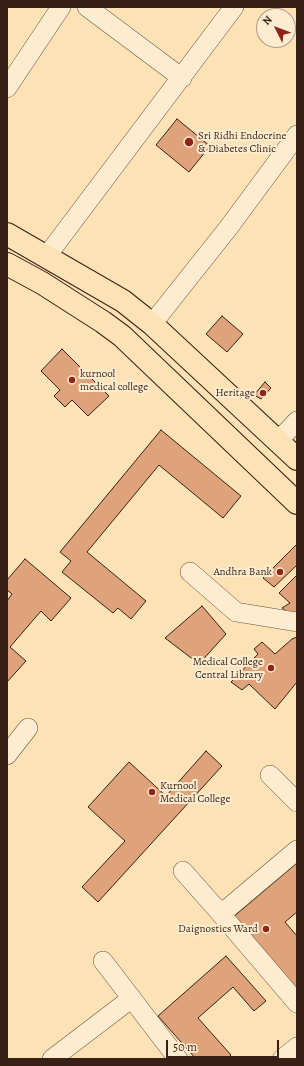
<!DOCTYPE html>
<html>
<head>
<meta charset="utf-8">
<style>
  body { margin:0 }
  #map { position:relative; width:304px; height:1066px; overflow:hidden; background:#fde2b6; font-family:Alegreya,serif }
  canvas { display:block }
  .frame { position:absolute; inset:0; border:8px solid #391f15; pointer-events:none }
  .north { position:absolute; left:256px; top:8px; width:40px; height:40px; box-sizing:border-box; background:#feecd0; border:1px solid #af9a85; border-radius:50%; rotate:312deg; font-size:11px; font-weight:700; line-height:16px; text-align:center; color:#391f15 }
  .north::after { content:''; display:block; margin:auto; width:14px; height:18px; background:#8f2418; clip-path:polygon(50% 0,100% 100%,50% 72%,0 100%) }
  .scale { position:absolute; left:166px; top:1040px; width:113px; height:18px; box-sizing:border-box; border:2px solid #391f15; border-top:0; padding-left:5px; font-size:12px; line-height:14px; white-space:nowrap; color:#391f15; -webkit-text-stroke:3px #feecd0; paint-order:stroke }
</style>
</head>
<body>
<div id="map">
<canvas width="304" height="1066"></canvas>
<div class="frame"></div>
<div class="north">N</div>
<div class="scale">50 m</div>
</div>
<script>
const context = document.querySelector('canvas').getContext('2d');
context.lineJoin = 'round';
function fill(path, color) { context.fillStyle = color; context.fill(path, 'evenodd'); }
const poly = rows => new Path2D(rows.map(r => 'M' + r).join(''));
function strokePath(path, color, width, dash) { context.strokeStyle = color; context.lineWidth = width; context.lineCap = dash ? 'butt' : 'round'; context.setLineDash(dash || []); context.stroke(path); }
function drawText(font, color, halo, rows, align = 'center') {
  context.font = font + ' Alegreya,serif'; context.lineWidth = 4; context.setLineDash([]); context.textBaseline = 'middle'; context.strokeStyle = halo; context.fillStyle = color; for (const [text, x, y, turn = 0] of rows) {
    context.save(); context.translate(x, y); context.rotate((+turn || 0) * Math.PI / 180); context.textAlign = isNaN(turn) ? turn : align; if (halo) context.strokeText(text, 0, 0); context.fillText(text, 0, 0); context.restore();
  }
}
const building = poly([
  [177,119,210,146,189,172,156,145,177,119],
  [222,316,243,334,227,352,206,334,222,316],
  [62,349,109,396,88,416,72,400,65,407,54,396,60,390,41,371,62,349],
  [265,382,271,388,261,399,254,395,265,382],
  [161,430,241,496,223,518,159,465,87,552,146,601,131,619,118,608,113,613,62,572,71,561,60,552,161,430],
  [297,544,297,565,274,587,263,578,297,544],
  [25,559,71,598,51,621,41,611,10,647,26,661,7,682,7,601,12,594,7,590,7,580,25,559],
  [297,575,297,615,295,618,282,608,290,603,279,593,297,575],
  [202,606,226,634,199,664,165,638,202,606],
  [297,637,297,682,275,709,249,684,242,690,231,682,258,654,254,649,262,642,275,654,292,639,297,637],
  [206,751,222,766,98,902,82,887,125,841,88,807,129,762,166,796,206,751],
  [297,863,297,912,285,922,297,936,297,995,232,918,297,863],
  [226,956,266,1001,254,1011,233,987,198,1018,231,1055,227,1059,196,1059,158,1016,226,956]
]);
const minor = poly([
  [87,7,182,78],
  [7,88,61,7],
  [46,257,234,7],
  [152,324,229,227,297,135],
  [278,441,297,421],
  [190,572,236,612,297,622],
  [7,755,28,728],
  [270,775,297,802],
  [183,871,221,914,297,1003],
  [221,914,297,850],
  [103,961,178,1059],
  [52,1059,132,998],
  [282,1059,297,1047]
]);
const major = poly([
  [7,234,123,301,152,324,297,459],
  [7,264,42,283,103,322,122,336,297,503]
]);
const markers = [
  [189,142,5,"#8f2418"],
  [72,380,4,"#8f2418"],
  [263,393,4,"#8f2418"],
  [280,572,4,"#8f2418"],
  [271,668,4,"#8f2418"],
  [152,792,4,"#8f2418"],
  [266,929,4,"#8f2418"]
];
const poiNames = [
  ["Sri Ridhi Endocrine",198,136,"left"],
  ["& Diabetes Clinic",198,149,"left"],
  ["kurnool",80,374,"left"],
  ["medical college",80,387,"left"],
  ["Heritage",255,393],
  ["Andhra Bank",272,572],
  ["Medical College",263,662],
  ["Central Library",263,675],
  ["Kurnool",160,786,"left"],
  ["Medical College",160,799,"left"],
  ["Daignostics Ward",258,929]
];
fill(building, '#dea37a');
strokePath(building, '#391f15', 1);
strokePath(minor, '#6a503d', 20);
strokePath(major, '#391f15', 24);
strokePath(minor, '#feecd0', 19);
strokePath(major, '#fde2b6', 22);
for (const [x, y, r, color] of markers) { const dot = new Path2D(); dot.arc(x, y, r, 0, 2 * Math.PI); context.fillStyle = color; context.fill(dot); strokePath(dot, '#feecd0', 1.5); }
drawText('11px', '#391f15', '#feecd0', poiNames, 'right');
</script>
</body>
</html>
